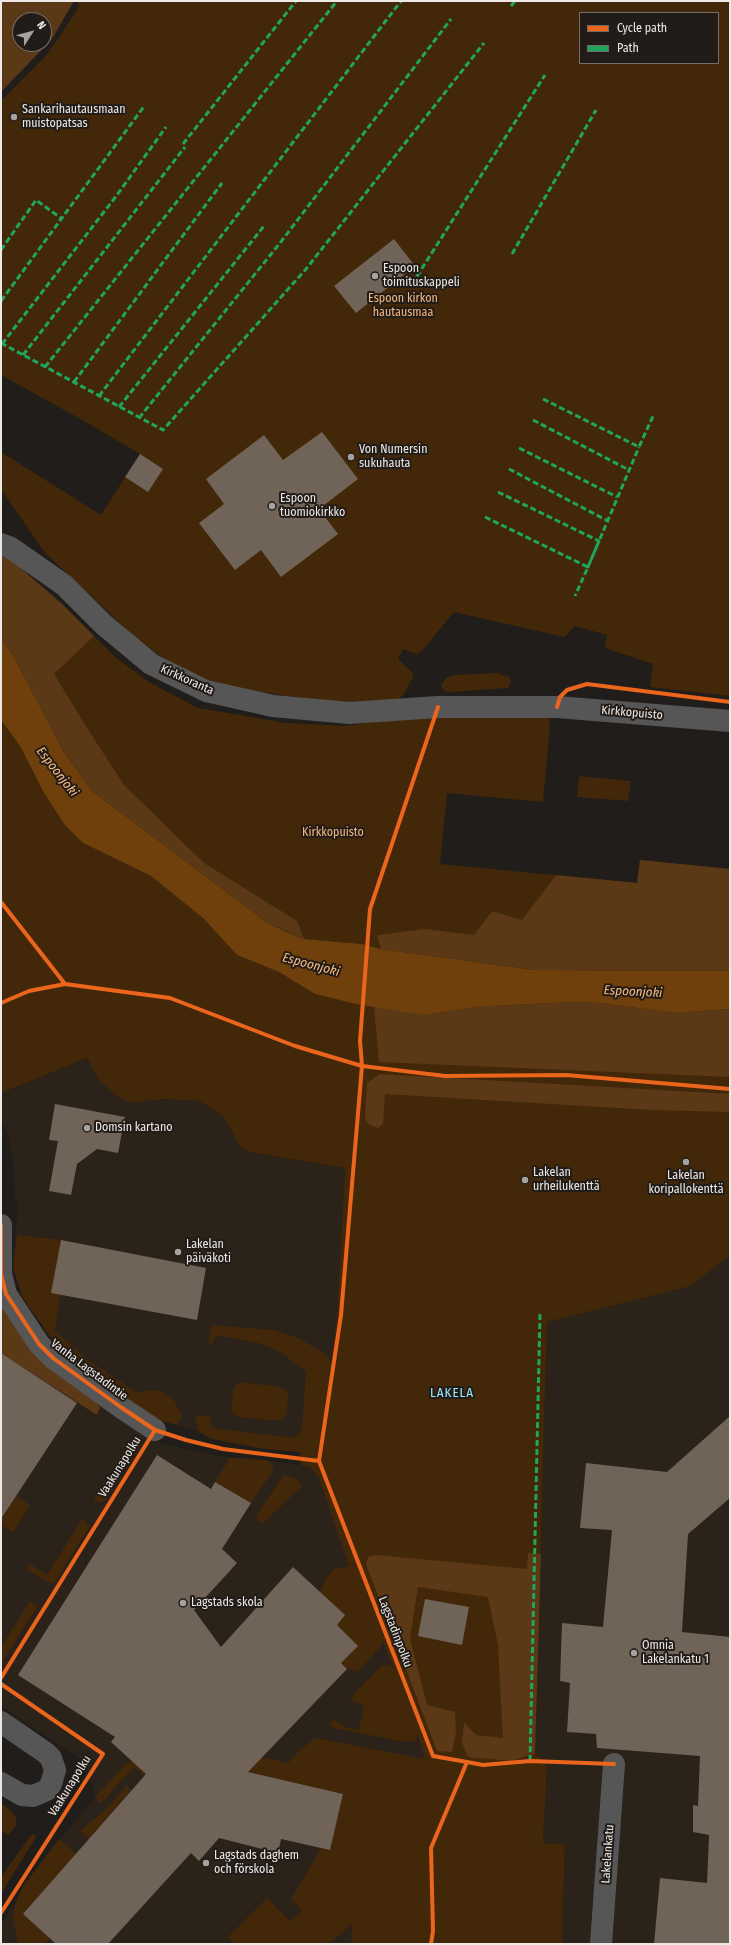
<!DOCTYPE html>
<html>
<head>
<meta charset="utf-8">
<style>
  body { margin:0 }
  #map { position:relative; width:731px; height:1945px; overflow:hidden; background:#201d1a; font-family:"Fira Sans Condensed",sans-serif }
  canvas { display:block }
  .frame { position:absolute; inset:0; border:2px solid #ede9e6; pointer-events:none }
  .legend { position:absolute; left:579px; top:12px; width:140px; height:52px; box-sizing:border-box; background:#221c18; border:1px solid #736e6a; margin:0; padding:5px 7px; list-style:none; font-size:12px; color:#ede9e6 }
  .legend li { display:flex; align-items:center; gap:8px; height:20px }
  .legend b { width:20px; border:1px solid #736e6a }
  .north { position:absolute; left:12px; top:12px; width:40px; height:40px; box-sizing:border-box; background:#221c18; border:1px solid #736e6a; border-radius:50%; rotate:54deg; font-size:11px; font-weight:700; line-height:16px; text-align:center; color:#ede9e6 }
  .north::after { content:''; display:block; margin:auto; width:14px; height:18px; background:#a5a29f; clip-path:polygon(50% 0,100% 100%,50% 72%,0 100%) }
</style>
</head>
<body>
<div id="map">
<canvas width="731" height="1945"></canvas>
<div class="frame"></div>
<ul class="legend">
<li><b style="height:5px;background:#eb651d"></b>Cycle path</li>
<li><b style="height:5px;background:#20a55d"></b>Path</li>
</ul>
<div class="north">N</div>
</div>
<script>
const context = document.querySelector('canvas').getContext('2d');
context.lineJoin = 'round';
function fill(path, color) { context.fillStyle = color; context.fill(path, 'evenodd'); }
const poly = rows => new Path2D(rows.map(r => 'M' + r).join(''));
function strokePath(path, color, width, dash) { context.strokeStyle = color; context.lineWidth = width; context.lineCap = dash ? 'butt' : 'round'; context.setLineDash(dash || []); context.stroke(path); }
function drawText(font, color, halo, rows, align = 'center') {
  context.font = font + ' "Fira Sans Condensed",sans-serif'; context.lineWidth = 4; context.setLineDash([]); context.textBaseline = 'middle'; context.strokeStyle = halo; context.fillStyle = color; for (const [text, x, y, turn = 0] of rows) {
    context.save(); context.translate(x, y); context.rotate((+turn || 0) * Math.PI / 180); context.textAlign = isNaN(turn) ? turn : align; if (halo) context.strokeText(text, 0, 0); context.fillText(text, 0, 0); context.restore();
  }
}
const built = poly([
  [87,1058,99,1080,116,1096,132,1103,163,1099,199,1101,222,1115,240,1146,248,1152,345,1168,337,1316,321,1434,265,1449,212,1439,199,1432,156,1419,60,1350,23,1298,13,1268,18,1206,15,1198,13,1159,8,1134,1,1121,1,1093],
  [730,1256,730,1944,562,1944,565,1845,543,1843,547,1766,535,1753,547,1322,621,1303,713,1269],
  [83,1392,162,1444,230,1458,250,1458,301,1465,311,1468,319,1478,345,1551,349,1567,383,1640,418,1734,426,1760,355,1888,351,1944,1,1944,1,1925,16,1902,23,1886,95,1797,85,1762,1,1706,1,1520]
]);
const green = poly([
  [79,1,730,1,730,696,650,687,653,664,605,648,607,635,575,626,564,637,454,612,422,651,417,654,403,649,398,659,413,673,412,679,404,694,398,700,338,703,253,691,212,682,167,661,136,638,45,553,1,489,1,452,101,515,140,454,84,421,1,375,1,101,44,58,58,39,78,8],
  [580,13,718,13,718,63,580,63],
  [1,556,10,559,61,603,114,656,149,682,198,708,286,723,345,726,428,715,549,718,550,726,543,802,447,793,440,864,637,883,640,860,730,869,730,971,381,949,362,944,304,939,92,791,14,657,1,639],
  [497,673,509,677,511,681,508,688,449,692,443,690,441,685,446,678,454,675],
  [1,720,20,746,43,791,64,824,83,843,151,876,203,918,237,955,279,972,315,994,356,1004,374,1006,675,1013,730,1009,730,1256,690,1286,547,1322,535,1753,547,1766,543,1843,565,1844,562,1944,351,1944,352,1924,328,1944,235,1944,228,1937,267,1898,291,1922,302,1910,291,1899,317,1856,320,1848,330,1850,343,1794,234,1769,229,1750,288,1763,300,1750,315,1738,425,1759,418,1735,415,1741,400,1741,334,1728,329,1723,334,1720,344,1727,359,1730,364,1705,350,1701,355,1693,382,1665,389,1665,394,1669,383,1641,380,1647,358,1672,347,1669,341,1663,337,1625,320,1592,327,1577,334,1569,349,1566,319,1478,311,1468,301,1465,300,1452,265,1449,212,1439,199,1432,195,1416,210,1415,212,1428,294,1438,302,1431,306,1371,280,1352,259,1343,216,1335,213,1343,208,1343,212,1325,273,1330,301,1339,327,1356,331,1363,337,1316,345,1168,248,1152,240,1146,222,1115,199,1101,163,1099,132,1103,116,1096,99,1080,87,1058,1,1093],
  [579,776,631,781,628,801,577,797],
  [17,1235,61,1240,52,1293,60,1295,55,1331,89,1361,138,1393,149,1390,162,1391,174,1400,182,1416,176,1425,156,1419,60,1350,23,1298,13,1268],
  [239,1382,281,1387,288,1392,287,1413,281,1421,238,1417,231,1412,233,1389],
  [133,1437,142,1442,106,1499,101,1503,93,1500],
  [230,1458,267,1460,274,1469,251,1503,215,1482],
  [283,1476,289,1476,297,1479,302,1486,263,1523,258,1521,256,1516],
  [16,1496,30,1505,13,1532,1,1525,1,1520],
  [82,1519,90,1526,54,1583,51,1584,27,1569,30,1564,47,1575],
  [30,1601,38,1606,1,1664,1,1647],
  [137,1761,163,1793,134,1767,101,1803,95,1797,128,1762],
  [127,1785,131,1790,89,1839,80,1831,107,1808],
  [1,1803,12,1812,16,1818,17,1825,8,1835,1,1831],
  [32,1834,36,1837,1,1894,1,1877],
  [59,1839,76,1854,23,1914,50,1939,43,1944,18,1944,13,1917,16,1902,23,1886]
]);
const forest = poly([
  [1,1,74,1,52,39,1,92],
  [20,20,44,20,44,44,20,44],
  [1,556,10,559,61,603,94,636,54,674,87,728,124,785,204,863,297,921,304,939,266,922,92,791,65,754,14,657,1,639],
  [640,860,730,869,730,971,536,970,381,949,377,935,425,929,474,935,492,911,522,920,556,875,637,883],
  [573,1002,599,1003,675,1013,730,1009,730,1077,379,1062,374,1006,424,1015,476,1007],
  [380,1074,730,1094,730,1112,651,1110,385,1094,383,1124,378,1128,368,1124,365,1119,367,1083],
  [1,1297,95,1401,100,1407,97,1415,1,1353],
  [528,1553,541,1554,535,1753,512,1761,468,1757,462,1743,464,1722,476,1735,503,1738,498,1645,488,1597,418,1587,410,1639,427,1705,455,1712,456,1732,452,1752,437,1751,366,1564,368,1557,376,1555,527,1569]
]);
const water = poly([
  [1,639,14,657,65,754,92,791,266,922,287,932,304,939,362,944,381,949,535,970,730,971,730,1009,675,1013,599,1003,573,1002,476,1007,424,1015,356,1004,315,994,279,972,237,955,203,918,151,876,83,843,64,824,43,791,20,746,1,720]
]);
const building = poly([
  [394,239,415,266,356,313,334,286],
  [322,432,358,479,319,509,338,534,281,577,261,550,235,570,199,523,224,504,206,479,264,435,283,460],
  [140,454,163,469,148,492,125,477],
  [55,1104,125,1117,118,1153,97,1149,77,1164,71,1195,49,1191,58,1141,49,1140],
  [61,1240,206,1268,197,1320,51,1293],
  [1,1353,77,1403,1,1519],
  [730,1416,730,1498,688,1534,682,1632,730,1637,730,1944,654,1944,660,1878,707,1883,709,1835,693,1832,693,1805,698,1806,700,1756,597,1748,596,1734,567,1732,570,1683,560,1681,562,1623,603,1627,612,1530,580,1528,586,1463,667,1472],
  [157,1455,211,1489,215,1482,251,1503,222,1549,237,1563,194,1610,221,1647,293,1567,345,1615,337,1625,358,1646,341,1663,347,1669,248,1772,343,1794,330,1850,281,1839,278,1853,219,1838,199,1861,191,1853,108,1944,56,1944,23,1914,146,1774,111,1742,115,1737,18,1675],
  [425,1599,469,1607,462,1645,418,1636]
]);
const minor = poly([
  [1,544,11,548,64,585,103,624,151,664,206,691,273,706,349,713,438,707,557,707,730,721],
  [1,1225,1,1274,6,1294,39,1344,53,1358,122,1408,155,1430],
  [1,1722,46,1753,51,1758,55,1770,51,1784,47,1790,33,1796,22,1795,1,1783],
  [601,1944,614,1764]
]);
const quiet = poly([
  [511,6,515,1],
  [183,144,296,1],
  [1,250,36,200,62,219],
  [512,254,596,110],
  [412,284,545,75],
  [1,301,145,105],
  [1,343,163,430,306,269,484,43],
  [2,344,117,195,166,127],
  [23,355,185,147],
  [45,367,337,1],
  [74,382,222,183],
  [99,396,401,1],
  [543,399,639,447,653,416],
  [119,407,264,226],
  [139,418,280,243,451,19],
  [533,420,629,470],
  [519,448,617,497],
  [509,469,608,521],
  [498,492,599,541,588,567,639,447],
  [485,517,588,567,575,596],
  [530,1761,540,1314]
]);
const cycleway = poly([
  [557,707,560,697,567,690,587,684,730,702],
  [1,902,65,984,170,998,295,1046,362,1066,445,1076,566,1075,730,1089],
  [1,1003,29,991,65,984],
  [1,1225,1,1274,6,1294,39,1344,53,1358,122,1408,155,1430,186,1440,223,1449,319,1461],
  [1,1678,155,1430],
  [1,1684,103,1754,1,1913],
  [467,1762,483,1765,530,1761,614,1764],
  [431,1944,433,1931,431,1848,467,1762,433,1756,319,1461,341,1315,362,1066,360,1041,370,909,438,707]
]);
const markers = [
  [14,117,4,"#a5a29f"],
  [375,276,4,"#a5a29f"],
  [351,457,4,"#a5a29f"],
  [272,506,4,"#a5a29f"],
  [87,1128,4,"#a5a29f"],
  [686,1162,4,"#a5a29f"],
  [525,1180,4,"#a5a29f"],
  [178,1252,4,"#a5a29f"],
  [183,1603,4,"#a5a29f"],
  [634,1653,4,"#a5a29f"],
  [206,1863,4,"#a5a29f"]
];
const poiNames = [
  ["Sankarihautausmaan",22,110],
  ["muistopatsas",22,124],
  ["Espoon",383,269],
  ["toimituskappeli",383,283],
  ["Von Numersin",359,450],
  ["sukuhauta",359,464],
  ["Espoon",280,499],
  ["tuomiokirkko",280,513],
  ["Domsin kartano",95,1128],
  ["Lakelan",533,1173],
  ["urheilukenttä",533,1187],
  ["Lakelan",686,1176,"center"],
  ["koripallokenttä",686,1190,"center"],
  ["Lakelan",186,1245],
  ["päiväkoti",186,1259],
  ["Lagstads skola",191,1603],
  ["Omnia",642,1646],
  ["Lakelankatu 1",642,1660],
  ["Lagstads daghem",214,1856],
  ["och förskola",214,1870]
];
const parkNames = [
  ["Espoon kirkon",403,299],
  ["hautausmaa",403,313],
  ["Kirkkopuisto",333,833]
];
const streetNames = [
  ["Kirkkoranta",187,680,24],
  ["Kirkkopuisto",632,713,5],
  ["Vanha Lagstadintie",89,1370,37],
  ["Vaakunapolku",120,1467,-58],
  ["Lagstadinpolku",395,1632,69],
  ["Vaakunapolku",70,1786,-58],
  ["Lakelankatu",608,1854,-86]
];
const waterNames = [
  ["Espoonjoki",57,772,52],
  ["Espoonjoki",311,965,15],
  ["Espoonjoki",633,992,3]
];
const neighbourhoodNames = [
  ["LAKELA",452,1393]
];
fill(built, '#2b221a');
fill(green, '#432709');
fill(forest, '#5b3816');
fill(water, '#6f400b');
fill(building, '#706358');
strokePath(minor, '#575656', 22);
strokePath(quiet, '#20a55d', 3, [6, 3]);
strokePath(cycleway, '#eb651d', 4);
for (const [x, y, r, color] of markers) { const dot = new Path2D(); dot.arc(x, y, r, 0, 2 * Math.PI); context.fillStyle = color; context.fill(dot); strokePath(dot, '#221c18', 1.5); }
drawText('12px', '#ede9e6', '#221c18', poiNames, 'left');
drawText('12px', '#f4b680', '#221c18', parkNames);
drawText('12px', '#ede9e6', '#221c18', streetNames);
drawText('italic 13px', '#fabb84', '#221c18', waterNames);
context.letterSpacing = '1px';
drawText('13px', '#9be9f9', '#221c18', neighbourhoodNames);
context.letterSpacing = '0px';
</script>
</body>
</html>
